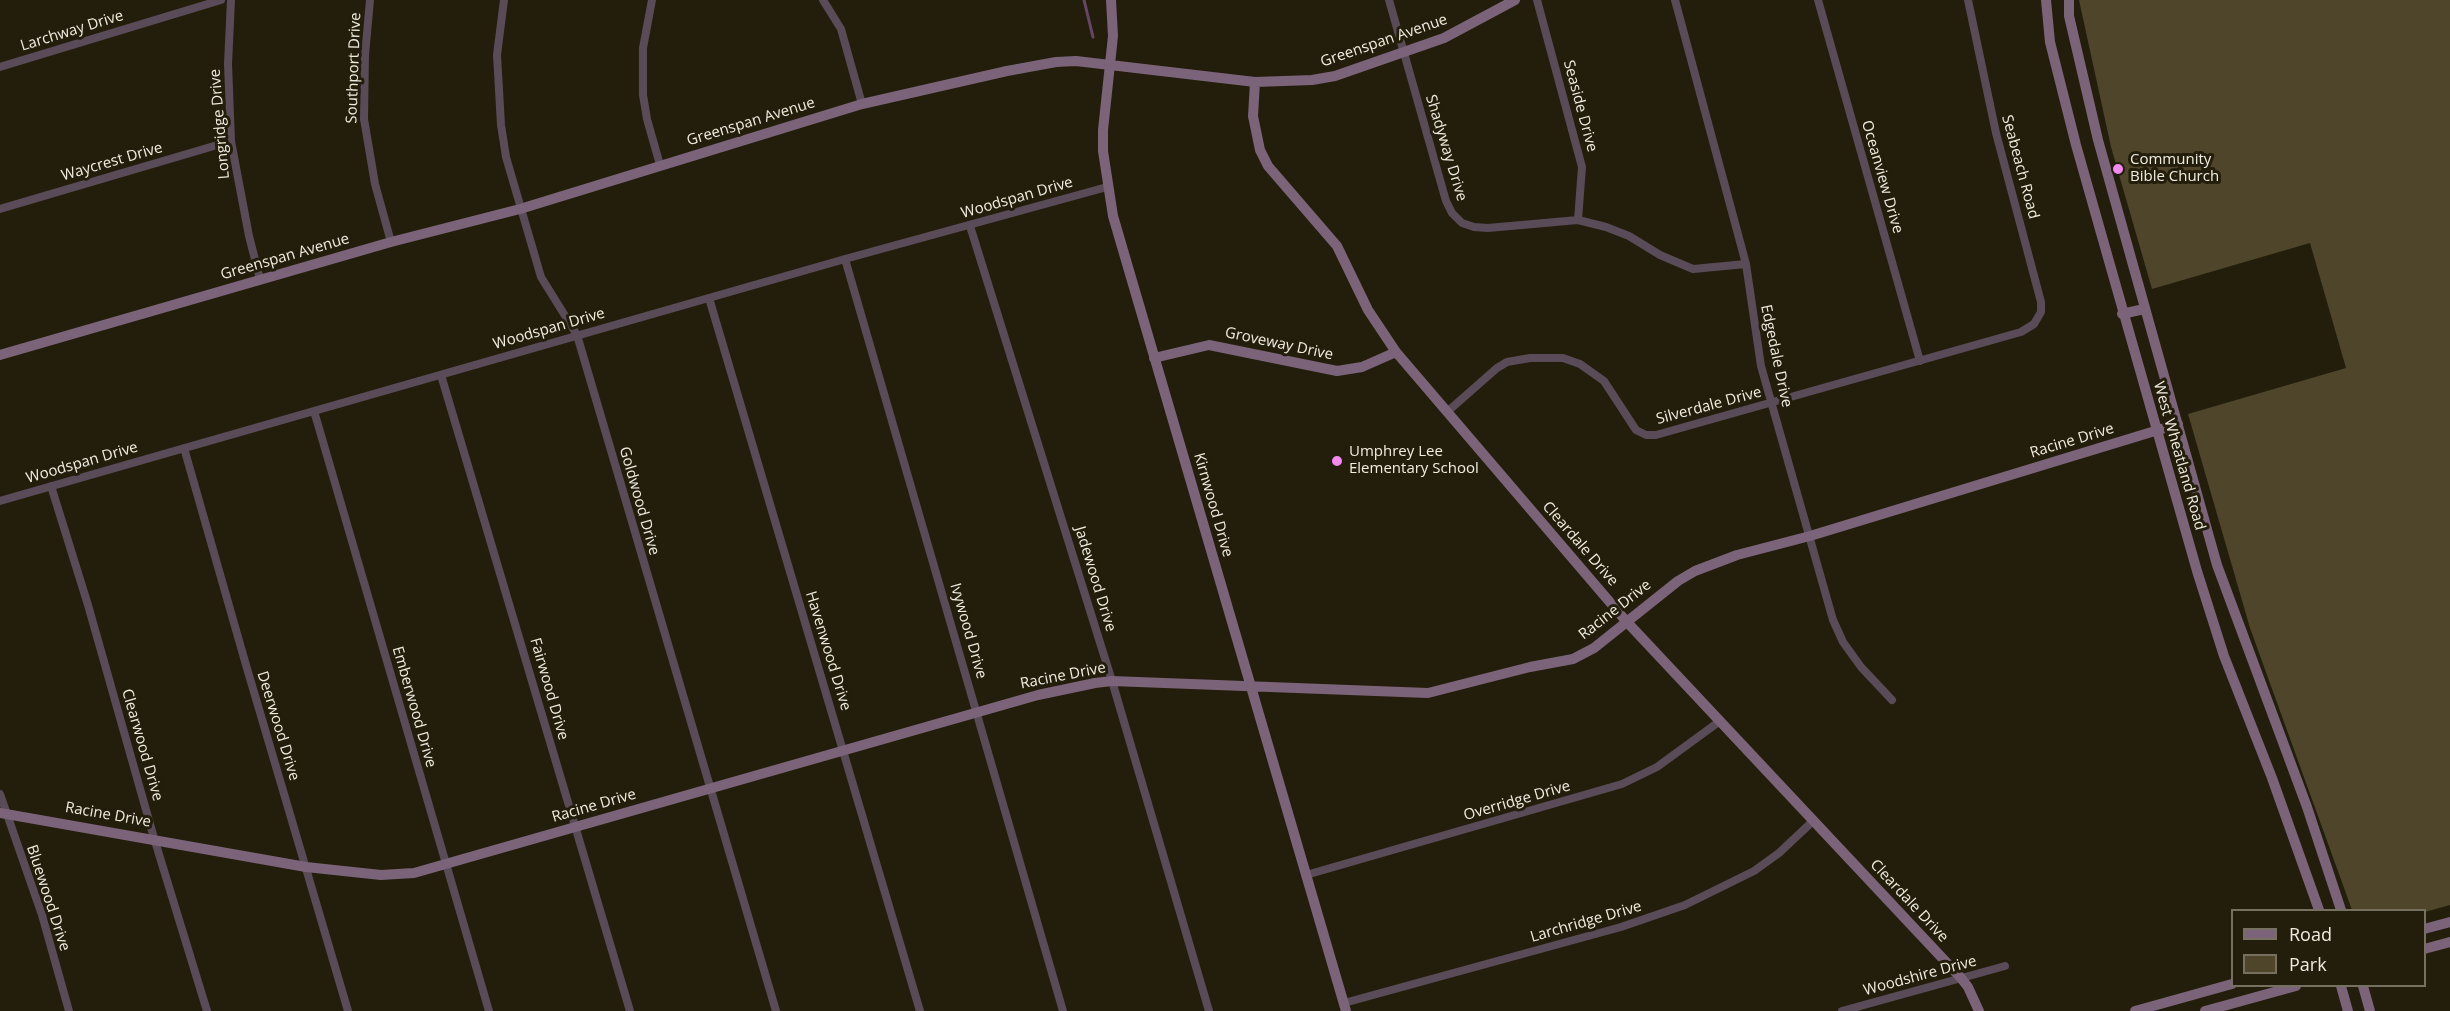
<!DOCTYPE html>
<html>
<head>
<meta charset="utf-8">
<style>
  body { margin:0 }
  #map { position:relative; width:2450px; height:1011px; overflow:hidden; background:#231e0b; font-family:"Open Sans",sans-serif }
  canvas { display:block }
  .legend { position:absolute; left:2231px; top:909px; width:195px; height:78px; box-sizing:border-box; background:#231e0b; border:2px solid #757060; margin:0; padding:8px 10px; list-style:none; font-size:18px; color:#f0ece0 }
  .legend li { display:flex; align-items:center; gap:12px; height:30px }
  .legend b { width:30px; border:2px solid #757060 }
</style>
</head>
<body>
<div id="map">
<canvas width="2450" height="1011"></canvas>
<ul class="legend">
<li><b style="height:8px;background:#7b6379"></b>Road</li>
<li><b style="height:16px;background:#4e452b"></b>Park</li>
</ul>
</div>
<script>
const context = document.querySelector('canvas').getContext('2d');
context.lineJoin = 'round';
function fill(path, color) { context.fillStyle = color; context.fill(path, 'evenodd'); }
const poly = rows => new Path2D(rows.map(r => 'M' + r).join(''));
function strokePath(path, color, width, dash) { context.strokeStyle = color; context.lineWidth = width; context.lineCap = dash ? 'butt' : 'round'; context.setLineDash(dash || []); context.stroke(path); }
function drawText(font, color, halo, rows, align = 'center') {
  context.font = font + ' "Open Sans",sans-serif'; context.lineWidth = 6; context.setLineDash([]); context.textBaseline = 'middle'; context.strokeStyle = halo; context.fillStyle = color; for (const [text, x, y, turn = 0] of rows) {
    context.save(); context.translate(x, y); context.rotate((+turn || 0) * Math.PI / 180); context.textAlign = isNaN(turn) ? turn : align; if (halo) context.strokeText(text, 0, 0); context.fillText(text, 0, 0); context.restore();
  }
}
const green = poly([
  [2079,0,2450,0,2450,905,2425,912,2352,910,2250,628,2188,414,2346,368,2310,243,2152,289,2111,147]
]);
const stream = poly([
  [1084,0,1093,37]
]);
const street = poly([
  [231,0,228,64,231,141,249,236,260,279],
  [370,0,365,55,364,119,375,184,391,242],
  [504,0,497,55,501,125,506,157,541,277,577,335,776,1011],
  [652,0,643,48,643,95,647,119,660,165],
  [823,0,841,29,862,104],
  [1389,0,1446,201,1452,213,1462,223,1474,227,1488,228,1578,220,1606,227,1629,236,1660,255,1693,269,1746,264],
  [1537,0,1582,167,1578,220],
  [1675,0,1746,264,1761,366,1833,620,1843,642,1861,667,1892,700],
  [1818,0,1920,361],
  [0,67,221,0],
  [0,209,231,141],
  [970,226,1112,681,1209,1011],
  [845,259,1063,1011],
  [709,298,920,1011],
  [441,375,630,1011],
  [314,411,489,1011],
  [1447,412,1497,368,1507,362,1530,358,1563,358,1580,364,1604,381,1636,430,1646,435,1656,435,2021,332,2034,324,2041,312,2041,302,1996,133,1968,0],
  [184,448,246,665,348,1011],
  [51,486,88,605,154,838,207,1011],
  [0,501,845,259,1107,187],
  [0,794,42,915,69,1011],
  [1306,875,1622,784,1657,767,1720,721],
  [1344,1003,1621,927,1685,905,1754,871,1779,853,1813,821],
  [1842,1011,2005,966]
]);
const secondary = poly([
  [1111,0,1113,36,1103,130,1103,151,1113,216,1346,1011],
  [2046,0,2050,42,2076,145,2197,571,2224,656,2272,778,2319,910],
  [2069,0,2069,16,2098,140,2217,565,2307,807,2341,910],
  [1255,82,1253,116,1260,150,1268,166,1337,246,1368,310,1396,352,1626,621,1961,978,1968,987,1979,1011],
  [2122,314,2144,309],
  [0,355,391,242,520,209,862,104,1007,71,1056,62,1076,61,1255,82,1312,80,1335,76,1444,38,1515,0],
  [1154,358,1209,345,1337,371,1362,367,1396,352],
  [0,813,306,867,381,875,414,873,1038,695,1095,683,1112,681,1428,693,1530,667,1573,659,1594,648,1678,581,1695,571,1737,555,1810,536,2178,424],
  [2424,929,2450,922],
  [2424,949,2450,942],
  [2341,986,2348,1011],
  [2363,986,2370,1011],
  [2135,1011,2232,984],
  [2205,1011,2296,986]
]);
const markers = [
  [2118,169,6,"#f489f0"],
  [1337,461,6,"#f489f0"]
];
const streetNames = [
  ["Larchway Drive",72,31,-17],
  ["Greenspan Avenue",1384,41,-19],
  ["Southport Drive",354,68,-88],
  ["Seaside Drive",1580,106,75],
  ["Greenspan Avenue",751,122,-17],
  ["Longridge Drive",220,124,-95],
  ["Shadyway Drive",1446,148,73],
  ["Waycrest Drive",112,162,-16],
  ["Seabeach Road",2020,167,75],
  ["Oceanview Drive",1882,177,74],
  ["Woodspan Drive",1017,198,-16],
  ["Greenspan Avenue",285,257,-16],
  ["Woodspan Drive",549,329,-16],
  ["Groveway Drive",1279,344,12],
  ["Edgedale Drive",1776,356,78],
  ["Silverdale Drive",1709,406,-15],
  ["Racine Drive",2072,441,-17],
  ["West Wheatland Road",2179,456,74],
  ["Woodspan Drive",82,463,-16],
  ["Goldwood Drive",639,501,74],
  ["Kirnwood Drive",1213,505,74],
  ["Cleardale Drive",1580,544,49],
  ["Jadewood Drive",1095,579,73],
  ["Racine Drive",1615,610,-38],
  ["Ivywood Drive",968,631,74],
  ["Havenwood Drive",828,651,73],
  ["Racine Drive",1063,676,-11],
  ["Fairwood Drive",549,689,74],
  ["Emberwood Drive",414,707,74],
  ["Deerwood Drive",278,726,73],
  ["Clearwood Drive",142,745,74],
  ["Overridge Drive",1517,801,-16],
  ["Racine Drive",594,806,-16],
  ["Racine Drive",108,815,10],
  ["Bluewood Drive",48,898,72],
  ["Cleardale Drive",1909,901,47],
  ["Larchridge Drive",1586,922,-16],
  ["Woodshire Drive",1920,976,-15]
];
const poiNames = [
  ["Community",2130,160],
  ["Bible Church",2130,177],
  ["Umphrey Lee",1349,452],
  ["Elementary School",1349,469]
];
fill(green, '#4e452b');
strokePath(stream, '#674565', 3);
strokePath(street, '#594b58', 8);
strokePath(secondary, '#7b6379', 10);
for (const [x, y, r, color] of markers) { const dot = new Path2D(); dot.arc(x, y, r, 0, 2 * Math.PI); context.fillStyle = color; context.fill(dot); strokePath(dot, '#231e0b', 2); }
drawText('15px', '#f0ece0', '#231e0b', streetNames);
drawText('15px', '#f0ece0', '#231e0b', poiNames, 'left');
</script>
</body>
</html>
